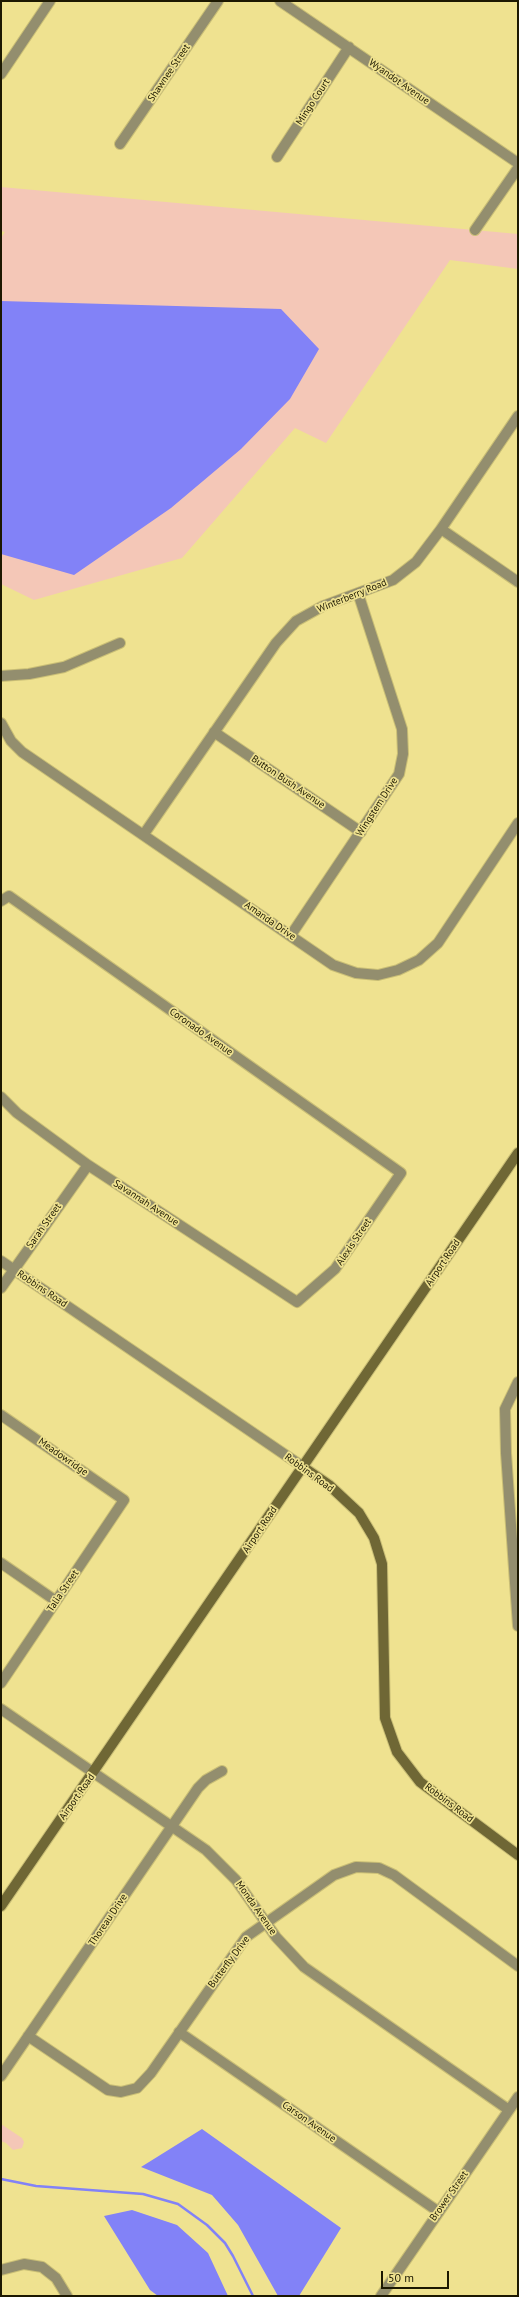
<!DOCTYPE html>
<html>
<head>
<meta charset="utf-8">
<style>
  body { margin:0 }
  #map { position:relative; width:519px; height:2297px; overflow:hidden; background:#efe290; font-family:"PT Sans",sans-serif }
  canvas { display:block }
  .frame { position:absolute; inset:0; border:2px solid #1c1801; pointer-events:none }
  .scale { position:absolute; left:381px; top:2271px; width:68px; height:18px; box-sizing:border-box; border:2px solid #1c1801; border-top:0; padding-left:5px; font-size:12px; line-height:14px; white-space:nowrap; color:#1c1801; -webkit-text-stroke:3px #efe290; paint-order:stroke }
</style>
</head>
<body>
<div id="map">
<canvas width="519" height="2297"></canvas>
<div class="frame"></div>
<div class="scale">50 m</div>
</div>
<script>
const context = document.querySelector('canvas').getContext('2d');
context.lineJoin = 'round';
function fill(path, color) { context.fillStyle = color; context.fill(path, 'evenodd'); }
const poly = rows => new Path2D(rows.map(r => 'M' + r).join(''));
function strokePath(path, color, width, dash) { context.strokeStyle = color; context.lineWidth = width; context.lineCap = dash ? 'butt' : 'round'; context.setLineDash(dash || []); context.stroke(path); }
function drawText(font, color, halo, rows, align = 'center') {
  context.font = font + ' "PT Sans",sans-serif'; context.lineWidth = 3.5; context.setLineDash([]); context.textBaseline = 'middle'; context.strokeStyle = halo; context.fillStyle = color; for (const [text, x, y, turn = 0] of rows) {
    context.save(); context.translate(x, y); context.rotate((+turn || 0) * Math.PI / 180); context.textAlign = isNaN(turn) ? turn : align; if (halo) context.strokeText(text, 0, 0); context.fillText(text, 0, 0); context.restore();
  }
}
const green = poly([
  [1,187,518,234,518,269,450,260,326,443,295,428,182,558,34,600,1,584,1,238,5,232,1,231],
  [1,2124,22,2138,24,2142,22,2148,13,2150,6,2143,1,2141]
]);
const water = poly([
  [1,301,281,309,319,349,290,399,241,449,171,508,74,575,1,554],
  [202,2129,341,2228,299,2296,278,2296,238,2225,212,2195,141,2167],
  [132,2210,177,2225,208,2253,228,2296,158,2296,150,2290,104,2216]
]);
const stream = poly([
  [1,2179,36,2186,143,2194,178,2204,207,2225,225,2243,233,2256,253,2296]
]);
const street = poly([
  [280,1,518,163],
  [1,74,50,1],
  [120,144,218,1],
  [277,157,349,47],
  [475,230,518,168],
  [441,529,518,582],
  [1,676,29,674,64,667,120,643],
  [1,723,11,741,22,752,333,965,356,973,378,975,398,970,419,960,438,943,518,823],
  [214,732,361,832],
  [144,834,276,643,296,621,323,606,393,580,416,562,441,529,518,416],
  [1,901,9,896,401,1173,335,1269,297,1302,88,1165,17,1113,1,1097],
  [291,935,399,774,403,754,402,729,358,593],
  [1,1261,303,1467],
  [1,1288,88,1165],
  [518,1382,505,1409,506,1453,518,1626],
  [1,1415,124,1500,1,1683],
  [1,1563,56,1601],
  [1,1709,206,1850,236,1880,276,1937,304,1967,509,2110],
  [179,2032,439,2212],
  [28,2036,108,2090,121,2092,137,2088,151,2073,246,1937,334,1875,356,1867,379,1868,394,1875,518,1966],
  [1,2076,198,1788,206,1780,222,1771],
  [1,2270,24,2264,42,2267,56,2278,67,2296],
  [381,2296,518,2097]
]);
const secondary = poly([
  [303,1467,329,1485,359,1513,374,1538,382,1564,385,1718,397,1752,420,1782,518,1855],
  [1,1906,518,1153]
]);
const streetNames = [
  ["Shawnee Street",169,73,-56],
  ["Wyandot Avenue",399,82,35],
  ["Mingo Court",313,102,-57],
  ["Winterberry Road",352,596,-22],
  ["Button Bush Avenue",288,782,34],
  ["Wingstem Drive",377,807,-57],
  ["Amanda Drive",270,921,35],
  ["Coronado Avenue",201,1032,35],
  ["Savannah Avenue",146,1203,33],
  ["Sarah Street",44,1226,-55],
  ["Alexis Street",354,1242,-56],
  ["Airport Road",443,1263,-56],
  ["Robbins Road",42,1289,34],
  ["Meadowridge",63,1457,35],
  ["Robbins Road",309,1473,36],
  ["Airport Road",260,1530,-56],
  ["Talia Street",63,1591,-56],
  ["Airport Road",77,1797,-55],
  ["Robbins Road",449,1803,37],
  ["Monda Avenue",256,1908,55],
  ["Thoreau Drive",108,1920,-56],
  ["Butterfly Drive",229,1962,-53],
  ["Carson Avenue",309,2122,35],
  ["Brower Street",449,2196,-55]
];
fill(green, '#f4c7b7');
fill(water, '#8282f7');
strokePath(stream, '#8282f7', 2.5);
strokePath(street, '#c9be76', 12);
strokePath(secondary, '#c9be76', 12);
strokePath(street, '#938e6e', 10);
strokePath(secondary, '#6f6735', 10);
drawText('10px', '#1c1801', '#efe290', streetNames);
</script>
</body>
</html>
